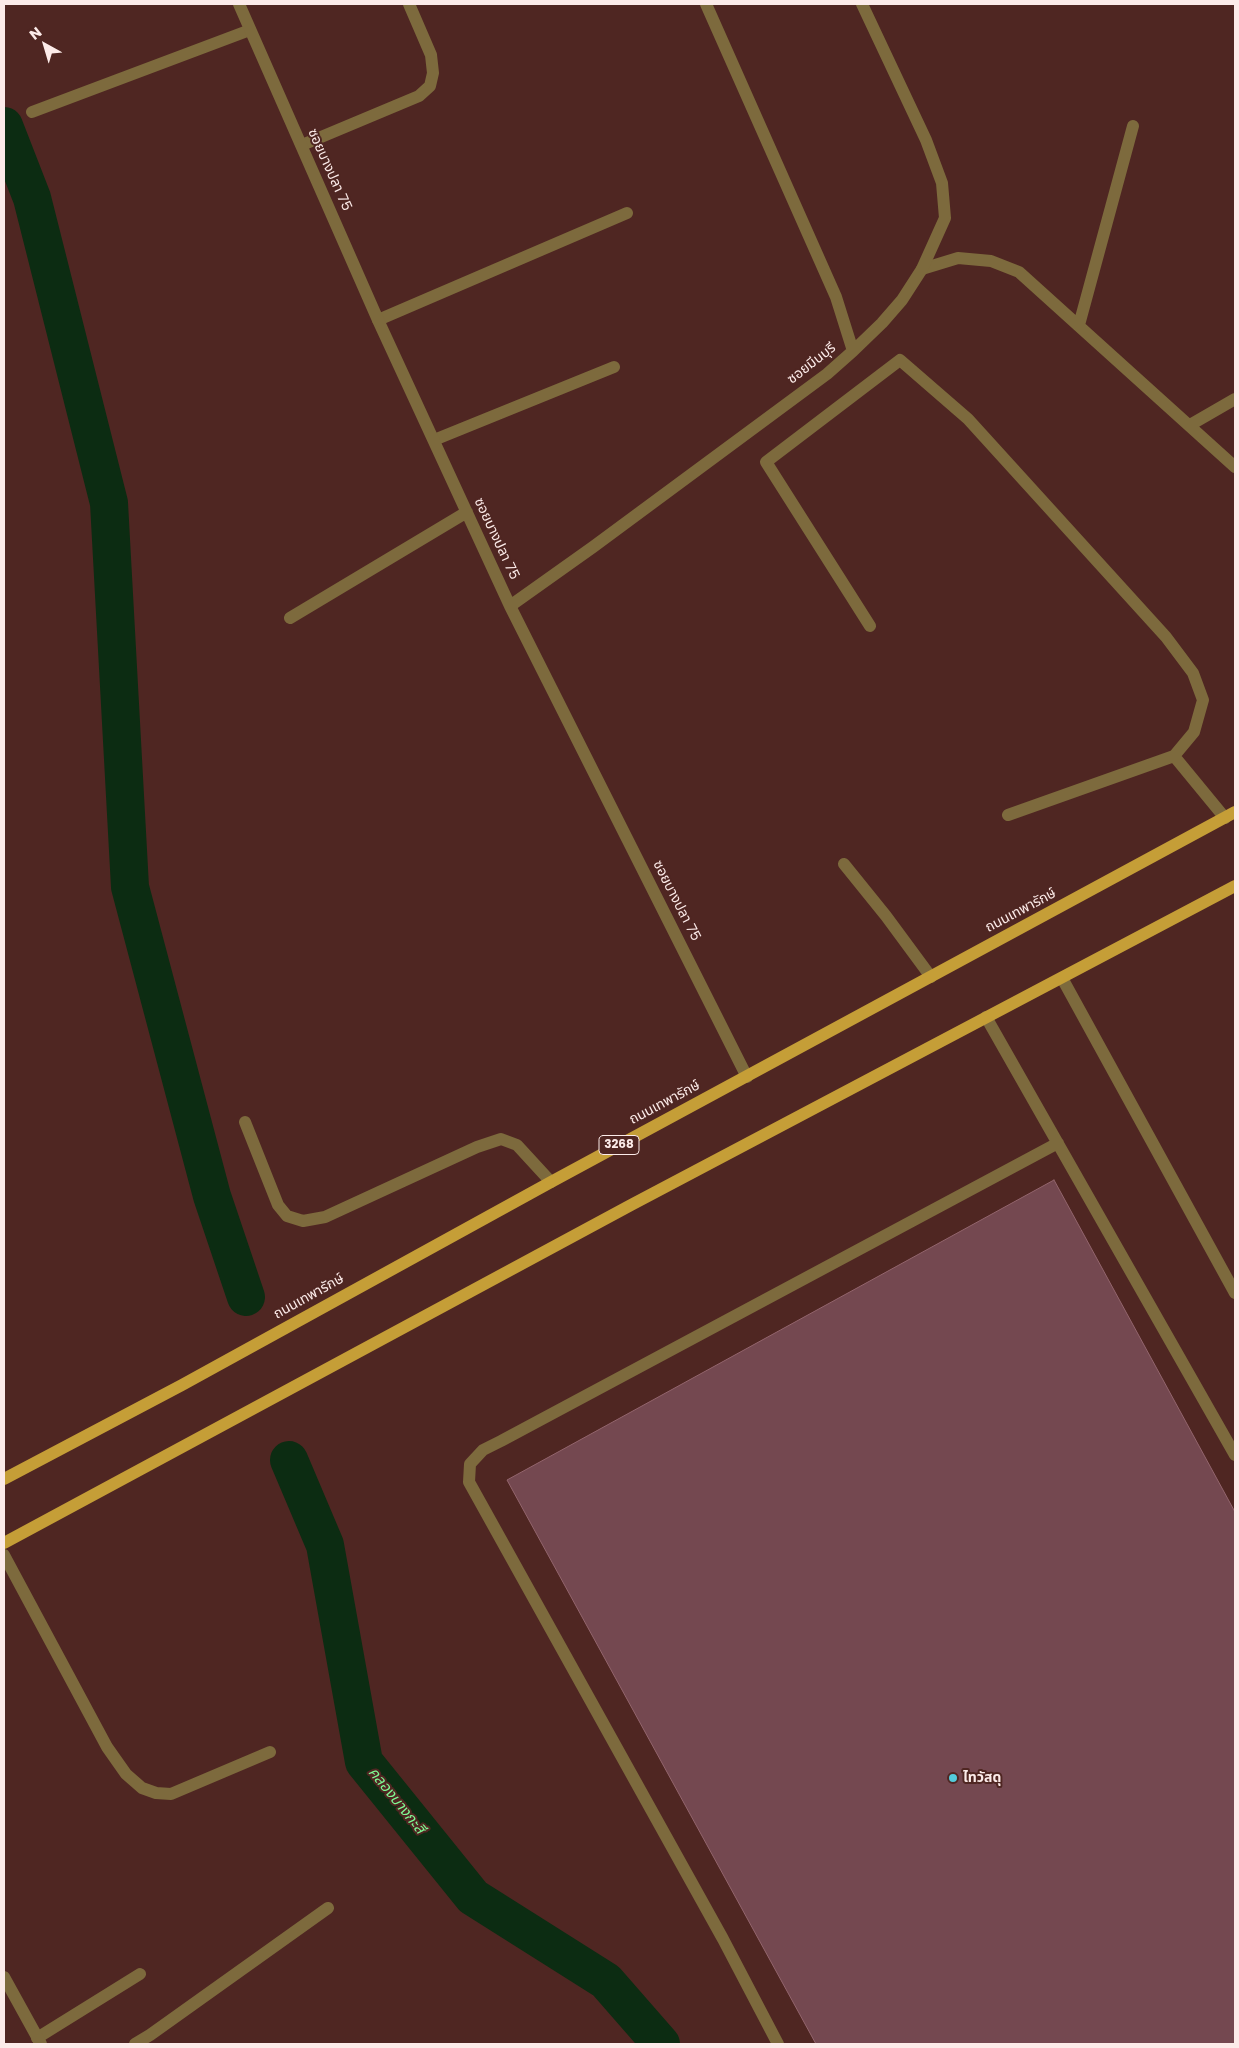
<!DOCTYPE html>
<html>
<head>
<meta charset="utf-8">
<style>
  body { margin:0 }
  #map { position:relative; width:1239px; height:2048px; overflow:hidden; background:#4f2622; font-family:Poppins,sans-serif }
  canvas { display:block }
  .frame { position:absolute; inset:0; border:5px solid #fcebe9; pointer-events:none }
  .north { position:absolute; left:20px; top:20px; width:50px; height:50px; -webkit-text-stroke:4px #4f2622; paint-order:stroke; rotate:321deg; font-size:14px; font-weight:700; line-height:20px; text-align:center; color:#fcebe9 }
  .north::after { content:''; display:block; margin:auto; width:18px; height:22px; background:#fcebe9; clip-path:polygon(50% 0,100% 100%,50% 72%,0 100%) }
</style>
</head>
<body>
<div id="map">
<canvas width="1239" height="2048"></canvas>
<div class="frame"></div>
<div class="north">N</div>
</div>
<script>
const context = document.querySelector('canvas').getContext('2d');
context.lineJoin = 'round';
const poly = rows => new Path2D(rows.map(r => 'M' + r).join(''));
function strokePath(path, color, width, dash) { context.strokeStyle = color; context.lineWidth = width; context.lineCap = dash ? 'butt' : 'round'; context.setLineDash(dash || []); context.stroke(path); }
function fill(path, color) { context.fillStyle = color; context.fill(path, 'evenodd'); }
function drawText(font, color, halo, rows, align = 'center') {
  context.font = font + ' Poppins,"Noto Sans Thai",sans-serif'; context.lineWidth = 4; context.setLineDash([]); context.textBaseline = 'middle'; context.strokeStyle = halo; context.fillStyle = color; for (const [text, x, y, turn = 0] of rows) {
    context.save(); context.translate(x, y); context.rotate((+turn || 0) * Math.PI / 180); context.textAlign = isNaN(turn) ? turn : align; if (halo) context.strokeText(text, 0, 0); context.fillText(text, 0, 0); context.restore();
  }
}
const canal = poly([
  [4,126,32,198,109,503,130,887,212,1196,246,1297],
  [289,1460,325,1545,364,1762,473,1897,606,1981,661,2044]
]);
const building = poly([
  [1054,1180,1235,1512,1235,2044,816,2044,507,1480,1054,1180]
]);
const lane = poly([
  [32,112,250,30],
  [302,145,419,96,430,86,433,73,431,55,409,4],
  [922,269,958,258,991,261,1019,272,1235,467],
  [378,320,627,213],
  [1079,325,1133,126],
  [1190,425,1235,399],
  [434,440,614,367],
  [870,626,766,462,900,360,968,419,1166,637,1193,673,1203,700,1194,732,1174,756],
  [1008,815,1174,756,1225,818],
  [844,864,886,916,931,977],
  [1062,978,1235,1293],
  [986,1017,1235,1455],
  [245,1122,278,1205,287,1216,303,1221,325,1217,477,1147,501,1139,517,1145,551,1182],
  [37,2038,140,1974],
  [778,2044,723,1939,469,1482,470,1464,483,1450,501,1441,1058,1143]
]);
const street = poly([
  [239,4,378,320,510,606,747,1077],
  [853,351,882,323,902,300,922,269,945,218,942,183,926,140,862,4],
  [510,606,593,547,827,374,853,351,836,297,706,4],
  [290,618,467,512],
  [4,1555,107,1747,126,1774,142,1788,156,1793,171,1794,270,1752],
  [4,1977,41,2044],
  [135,2044,150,2035,328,1908]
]);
const primary = poly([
  [4,1479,182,1385,551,1182,1235,812],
  [4,1543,631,1205,1235,886]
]);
const markers = [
  [953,1778,5,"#53cbdb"]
];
const shields = [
  [619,1145,40]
];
const shieldNames = [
  ["3268",619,1145]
];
const streetNames = [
  ["ซอยบางปลา 75",329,170,66],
  ["ซอยมีนบุรี",812,364,-38],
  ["ซอยบางปลา 75",496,539,65],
  ["ซอยบางปลา 75",676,901,63],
  ["ถนนเทพารักษ์",1021,911,-28],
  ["ถนนเทพารักษ์",665,1103,-28],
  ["ถนนเทพารักษ์",309,1297,-29]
];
const poiNames = [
  ["ไทวัสดุ",963,1778]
];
const waterNames = [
  ["คลองบางกะสี",396,1801,51]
];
strokePath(canal, '#0c2c12', 38);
fill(building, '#744850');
strokePath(building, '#93656d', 1);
strokePath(lane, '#7d6a3d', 12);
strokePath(street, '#7d6a3d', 12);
strokePath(primary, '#c59e37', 12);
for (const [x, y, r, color] of markers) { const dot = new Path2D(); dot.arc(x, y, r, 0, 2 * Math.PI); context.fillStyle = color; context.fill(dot); strokePath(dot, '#4f2622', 2); }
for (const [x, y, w] of shields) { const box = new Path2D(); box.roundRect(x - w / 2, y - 9.5, w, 19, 4); context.fillStyle = '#4f2622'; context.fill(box); strokePath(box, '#fcebe9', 1); }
drawText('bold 12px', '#fcebe9', null, shieldNames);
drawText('14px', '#fcebe9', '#4f2622', streetNames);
drawText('bold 14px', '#fcebe9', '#4f2622', poiNames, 'left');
drawText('italic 15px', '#7ffa94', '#4f2622', waterNames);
</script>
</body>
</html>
